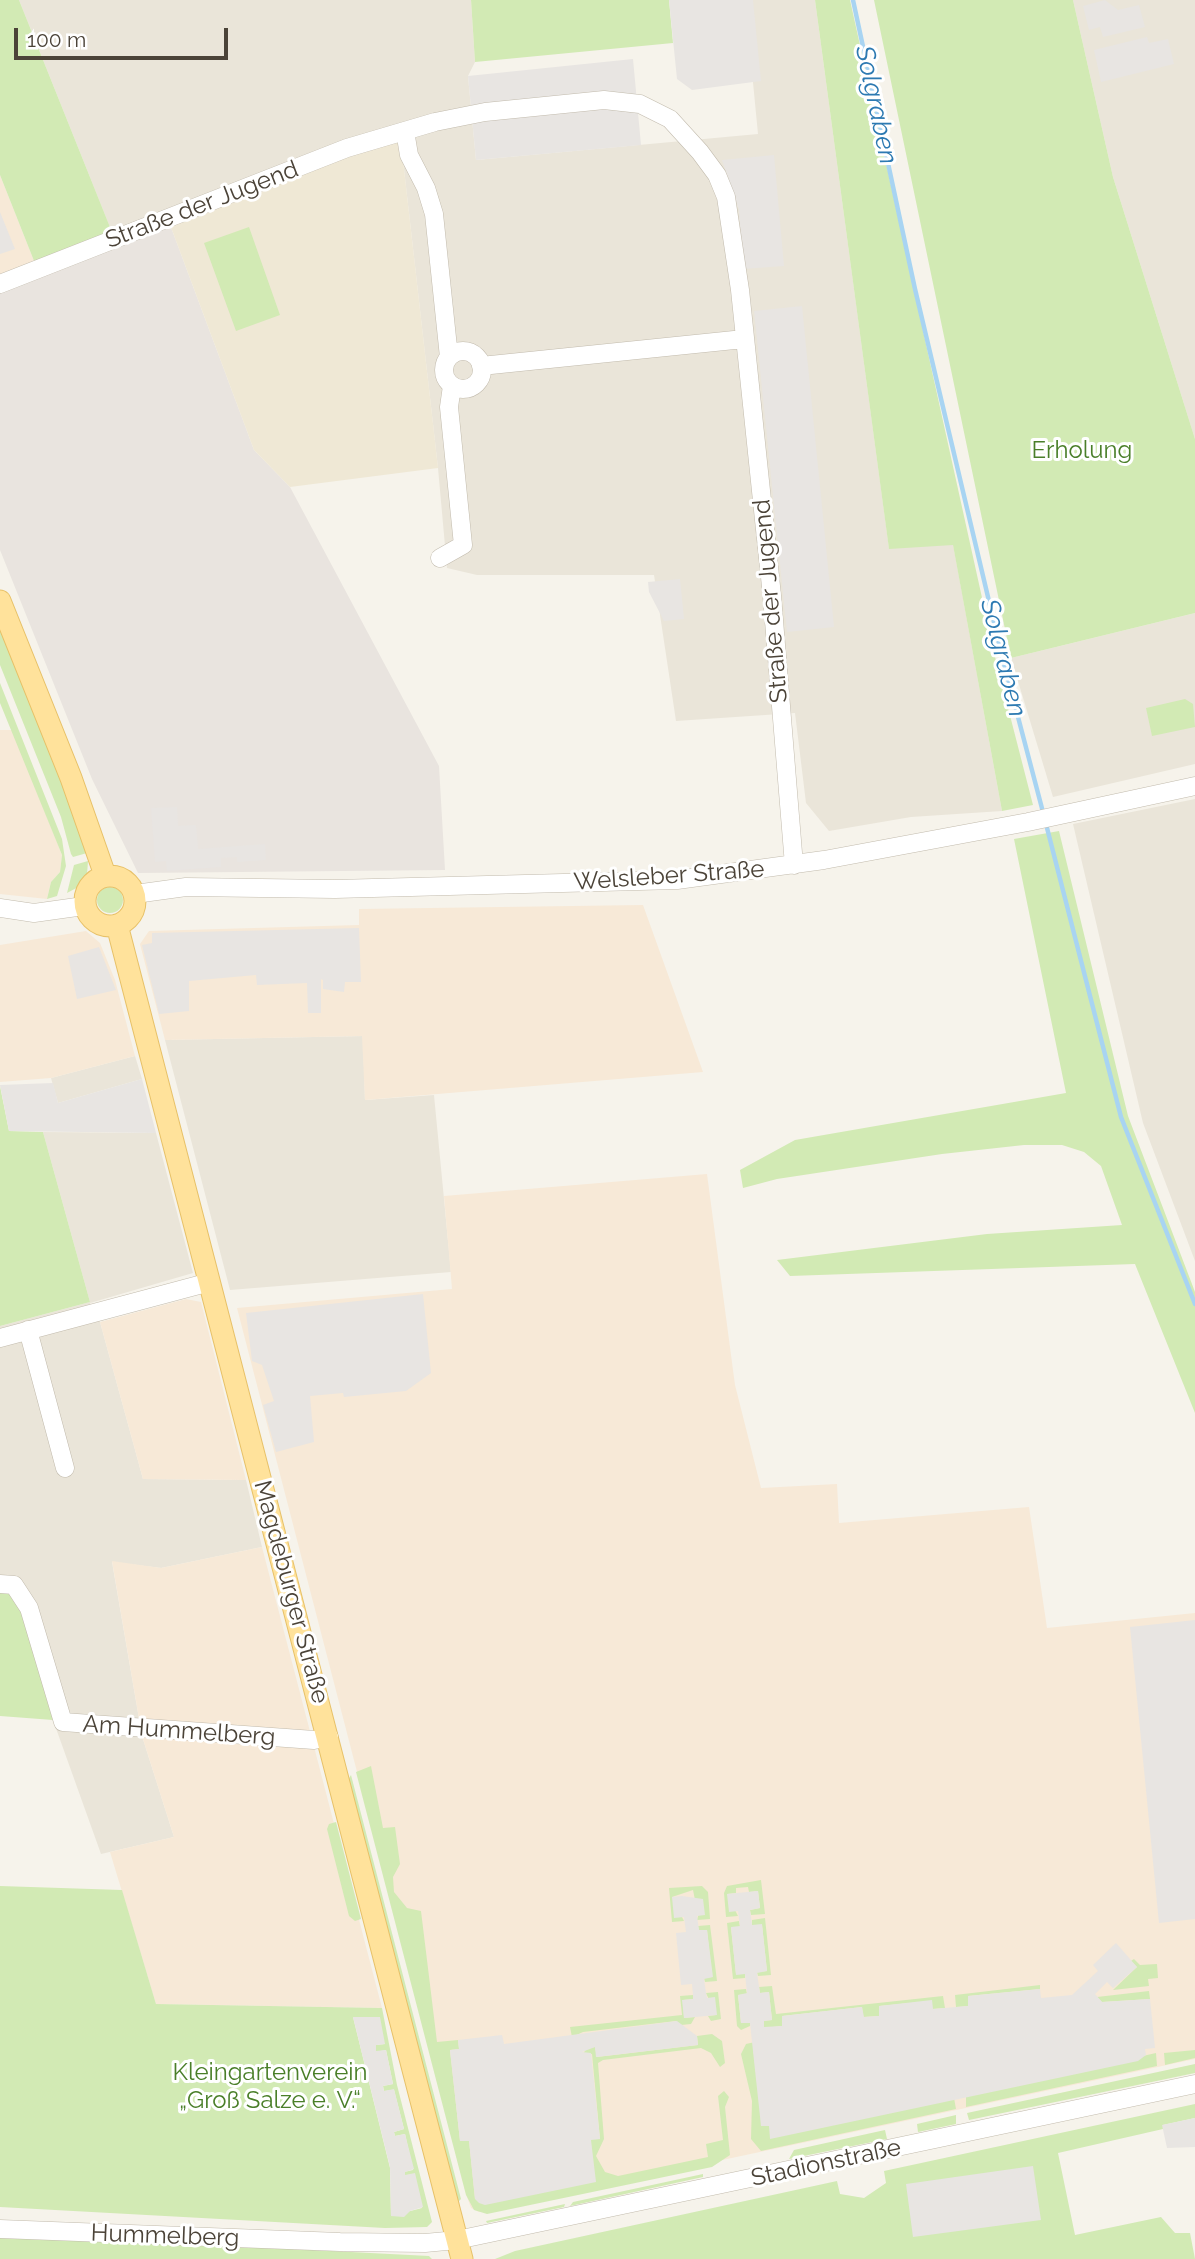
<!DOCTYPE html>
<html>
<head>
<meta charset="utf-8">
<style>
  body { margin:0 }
  #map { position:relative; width:1195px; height:2259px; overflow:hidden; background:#f6f3eb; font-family:Raleway,sans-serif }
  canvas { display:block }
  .scale { position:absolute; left:14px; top:28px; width:214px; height:32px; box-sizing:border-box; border:4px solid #4b4338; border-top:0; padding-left:9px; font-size:21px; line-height:24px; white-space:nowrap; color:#4b4338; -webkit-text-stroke:5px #fff; paint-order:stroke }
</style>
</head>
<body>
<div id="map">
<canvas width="1195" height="2259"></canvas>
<div class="scale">100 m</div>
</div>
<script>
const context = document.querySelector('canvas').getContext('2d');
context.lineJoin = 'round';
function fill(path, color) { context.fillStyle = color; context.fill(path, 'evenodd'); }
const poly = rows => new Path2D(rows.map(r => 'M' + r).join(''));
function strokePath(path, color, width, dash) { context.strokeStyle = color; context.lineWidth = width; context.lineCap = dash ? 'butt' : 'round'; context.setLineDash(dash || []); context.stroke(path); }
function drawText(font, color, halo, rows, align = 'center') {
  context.font = font + ' Raleway,sans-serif'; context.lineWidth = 6; context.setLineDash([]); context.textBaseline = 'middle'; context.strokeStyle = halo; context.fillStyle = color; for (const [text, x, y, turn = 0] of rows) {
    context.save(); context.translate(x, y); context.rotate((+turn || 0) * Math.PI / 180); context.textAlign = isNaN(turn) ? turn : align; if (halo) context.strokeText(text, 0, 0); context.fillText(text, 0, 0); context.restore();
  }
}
const residential = poly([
  [19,0,471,0,475,62,468,76,476,160,758,134,745,0,815,0,889,548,953,544,1002,811,911,817,829,831,806,803,795,713,676,721,654,575,477,575,447,568,438,468,400,134,116,242],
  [1073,0,1195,0,1195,439,1113,177],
  [1195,613,1195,764,1053,797,1011,658],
  [1195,799,1195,1261,1143,1123,1073,824],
  [363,1036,365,1100,434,1095,451,1272,230,1290,165,1040],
  [135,1056,142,1079,58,1103,51,1078],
  [43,1132,156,1133,193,1273,90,1303,100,1322,143,1479,246,1480,262,1547,161,1568,112,1562,142,1736,174,1837,101,1854,53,1720,0,1590,0,1326,90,1302]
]);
const commercial = poly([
  [0,175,38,271,0,286],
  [0,730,13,730,62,855,60,872,51,882,47,899,0,894],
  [643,905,703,1072,365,1100,362,1036,165,1040,140,944,149,931,359,925,359,909],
  [86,931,100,943,115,980,135,1056,51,1078,0,1082,0,945],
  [707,1174,735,1385,761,1488,837,1484,839,1523,1029,1507,1047,1628,1195,1613,1195,2059,479,2212,471,2208,467,2197,237,1308,452,1289,444,1196],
  [186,1299,201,1302,246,1480,143,1479,100,1322],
  [262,1547,382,2008,156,2004,110,1852,174,1837,142,1736,112,1561,161,1568]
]);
const industrial = poly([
  [169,222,254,450,290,487,439,766,445,870,138,873,92,779,0,550,0,286]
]);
const education = poly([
  [400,134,438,468,290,487,254,450,169,222]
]);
const green = poly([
  [0,0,19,0,116,242,38,271,0,175],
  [471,0,669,0,673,43,475,62],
  [815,0,850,0,996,661,1033,805,1002,811,953,545,889,549],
  [874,0,1073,0,1113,177,1195,439,1195,613,1011,658],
  [249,227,280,315,236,331,204,243],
  [0,621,66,787,87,853,73,857,71,854,61,817,0,665],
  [0,683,62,839,66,866,57,896,47,899,51,882,60,872,62,855,0,703],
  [1185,699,1193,704,1195,727,1152,736,1146,708],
  [1059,831,1128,1116,1195,1292,1195,1413,1135,1264,790,1276,777,1260,987,1234,1122,1225,1101,1166,1084,1152,1062,1145,1024,1145,942,1154,777,1179,743,1188,740,1170,795,1140,1066,1093,1014,839],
  [88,861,87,875,82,885,67,893,74,865],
  '97 900a13 13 0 1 1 26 0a13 13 0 1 1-26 0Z',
  [0,1086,9,1131,43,1132,90,1302,0,1326],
  [0,1590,13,1591,23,1608,53,1720,0,1716],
  [371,1766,383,1828,395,1827,400,1864,393,1877,394,1892,407,1908,421,1911,437,2042,458,2040,459,2049,450,2050,460,2141,469,2140,475,2199,591,2139,600,2139,592,2054,582,2055,587,2048,595,2047,597,2057,698,2045,697,2036,712,2034,722,2041,725,2063,720,2067,711,2053,701,2048,603,2060,598,2063,604,2139,596,2156,605,2172,618,2176,708,2157,706,2144,723,2140,718,2096,724,2091,729,2097,725,2107,730,2155,712,2167,487,2214,474,2210,466,2195,356,1772],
  [351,1775,461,2199,457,2203,348,1780],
  [336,1822,361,1919,355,1921,349,1916,327,1829,329,1824],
  [761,1880,765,1914,751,1915,750,1910,760,1908,758,1891,749,1892,748,1887,736,1888,736,1893,727,1894,738,1916,726,1917,724,1893,727,1886],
  [0,1886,122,1890,156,2004,382,2008,397,2085,432,2222,427,2227,385,2228,0,2207],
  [353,2017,385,2044,376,2045,376,2052,386,2050,393,2084,383,2086,384,2091,394,2090,404,2129,394,2132,395,2136,405,2134,413,2170,404,2172,405,2176,422,2208,391,2216,390,2168],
  [702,1886,708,1892,710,1919,697,1920,703,1899,695,1900,693,1890,672,1897,684,1921,672,1922,669,1888],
  [765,1918,771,1975,758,1976,757,1972,767,1971,762,1925,752,1925,752,1920],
  [739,1921,740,1927,731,1928,736,1974,745,1974,745,1978,733,1979,727,1923],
  [710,1925,717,1981,705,1982,704,1978,712,1977,707,1930,699,1931,698,1926],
  [1134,1959,1140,1965,1157,1964,1158,1978,1148,1979,1149,1986,1113,1990,1137,1967,1131,1961],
  [1040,1985,1040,1989,968,1996,969,2006,956,2007,955,1995],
  [772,1986,776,2014,943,1996,945,2008,932,2009,932,2001,879,2006,879,2016,863,2017,862,2007,782,2016,782,2026,764,2028,763,2021,772,2020,769,1992,760,1993,759,1987],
  [746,1989,747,1994,738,1995,741,2023,750,2022,750,2026,741,2030,737,2026,734,1990],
  [1149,1991,1150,1999,1102,2002,1097,1997],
  [718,1992,721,2019,711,2021,708,2016,716,2015,706,1993],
  [693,1995,693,1999,683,2000,684,2018,695,2017,691,2024,681,2025,676,2021,583,2032,572,2037,570,2027,682,2015,680,1996],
  [755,2042,753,2047,762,2126,954,2098,956,2109,761,2151,751,2139,752,2101,741,2054,746,2044],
  [1195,2050,1195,2058,1165,2065,1164,2053],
  [1156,2053,1157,2066,966,2107,966,2096],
  [1195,2064,1195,2073,969,2120,967,2113],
  [1195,2104,1195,2118,1163,2125,1163,2129,1058,2153,1075,2235,1161,2217,1175,2233,1190,2233,1195,2259,495,2259,515,2251,837,2181,840,2194,864,2198,886,2183,884,2171],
  [956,2115,956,2124,918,2132,917,2124],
  [885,2130,887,2139,789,2159,794,2150],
  [703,2174,703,2177,570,2206,573,2202],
  [565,2204,564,2207,487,2223,486,2221],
  [0,2234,429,2256,432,2259,0,2259]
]);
const parking = poly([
  [669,0,753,0,761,81,692,90,677,79],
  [1105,0,1118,10,1139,5,1145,27,1103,37,1100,27,1089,30,1083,6],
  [1147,37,1149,43,1168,39,1174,64,1101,82,1094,50],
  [633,59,641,145,476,160,468,76],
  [774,155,784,266,743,269,739,210,722,160],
  [0,212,15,249,0,254],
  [802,306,834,627,787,632,754,311],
  [680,579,684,619,664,621,649,592,648,582],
  [177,807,178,826,196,825,198,849,265,844,266,860,237,862,237,857,221,858,221,867,167,871,166,861,155,862,151,808],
  [359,928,361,982,345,982,344,992,323,989,323,980,321,979,321,1013,308,1013,307,983,257,985,256,975,189,981,189,1011,159,1014,142,945,152,943,152,933],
  [99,947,116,990,77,999,68,956],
  [142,1079,156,1133,9,1131,0,1085,53,1083,58,1103],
  [423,1294,431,1373,406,1391,344,1397,343,1393,310,1396,314,1442,276,1452,263,1405,274,1401,262,1365,252,1361,246,1313],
  [1195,1620,1195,1919,1159,1923,1130,1627],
  [758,1891,760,1908,750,1910,752,1925,762,1924,767,1971,757,1973,760,1993,769,1992,772,2020,764,2021,764,2027,782,2026,782,2016,862,2007,864,2017,879,2016,879,2006,932,2000,933,2009,968,2006,968,1996,1040,1989,1041,1998,1072,1995,1098,1971,1093,1965,1116,1943,1137,1967,1113,1988,1107,1982,1095,1994,1102,2002,1150,1999,1155,2048,1145,2049,1146,2055,1138,2061,770,2139,769,2126,761,2126,750,2023,741,2023,738,1995,747,1993,745,1974,736,1975,731,1927,740,1926,738,1911,729,1912,727,1894],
  [682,1896,703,1899,705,1915,697,1916,699,1930,707,1930,713,1977,704,1979,706,1993,707,1998,715,1997,717,2015,684,2018,682,2000,693,1999,693,1995,692,1984,681,1985,676,1933,686,1932,684,1917,674,1918,672,1897],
  [353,2017,380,2017,385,2044,376,2045,376,2051,386,2050,393,2084,383,2086,384,2091,394,2089,404,2129,394,2132,395,2136,405,2134,414,2169,405,2172,405,2175,415,2173,423,2207,410,2211,404,2217,391,2216,390,2167],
  [677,2021,697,2036,698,2045,596,2057,595,2047,582,2052,591,2053,600,2139,591,2140,596,2182,485,2205,479,2203,475,2199,469,2141,460,2141,450,2050,459,2049,458,2040,502,2035,504,2044],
  [1195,2118,1195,2147,1167,2148,1162,2125],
  [1033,2166,1041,2220,913,2237,906,2184]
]);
const stream = poly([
  [853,0,915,289,1002,656,1044,816],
  [1046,824,1121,1117,1195,1304]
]);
const minor = poly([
  [405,131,409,155,426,188,434,214,449,357],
  [0,284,347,148,435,122,485,112,604,100,640,104,670,119,700,152,717,175,726,197,740,290,772,596,794,865],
  '444 370a19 19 0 1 1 38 0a19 19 0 1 1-38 0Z',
  [481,366,744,339],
  [440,558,463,545,449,407,452,386],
  [135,894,186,887,335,889,677,880,824,860,1028,822,1195,786],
  [0,908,34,913,84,906],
  [28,1330,65,1468],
  [0,1338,210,1282],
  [0,1584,14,1585,29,1608,63,1722,314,1740,329,1737],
  [0,2229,340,2242,425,2243,457,2240,1195,2084]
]);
const major = poly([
  [0,601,71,778,105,875],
  '85 901a25 25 0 1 1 50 0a25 25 0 1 1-50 0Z',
  [117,925,462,2259]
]);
const streetNames = [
  ["Straße der Jugend",202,205,-21],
  ["Straße der Jugend",771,601,-95],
  ["Welsleber Straße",669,876,-4],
  ["Magdeburger Straße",291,1592,75],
  ["Am Hummelberg",179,1731,4],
  ["Stadionstraße",826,2163,-12],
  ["Hummelberg",165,2236,2]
];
const parkNames = [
  ["Erholung",1082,451],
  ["Kleingartenverein",270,2073],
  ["„Groß Salze e. V.“",270,2101]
];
const waterNames = [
  ["Solgraben",876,105,78],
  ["Solgraben",1003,658,76]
];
fill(residential, '#eae5d9');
fill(commercial, '#f7e9d7');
fill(industrial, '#e9e4df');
fill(education, '#efe8d5');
fill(green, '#d2eab4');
fill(parking, '#e8e5e2');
strokePath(stream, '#a8d4f2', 4.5);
strokePath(minor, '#c2bbad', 19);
strokePath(major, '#e7c168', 23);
strokePath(minor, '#fff', 18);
strokePath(major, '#ffe29b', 21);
drawText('24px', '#4b4338', '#fff', streetNames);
drawText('24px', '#4a7f29', '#fff', parkNames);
drawText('italic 26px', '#2d7ab2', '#fff', waterNames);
</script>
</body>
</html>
